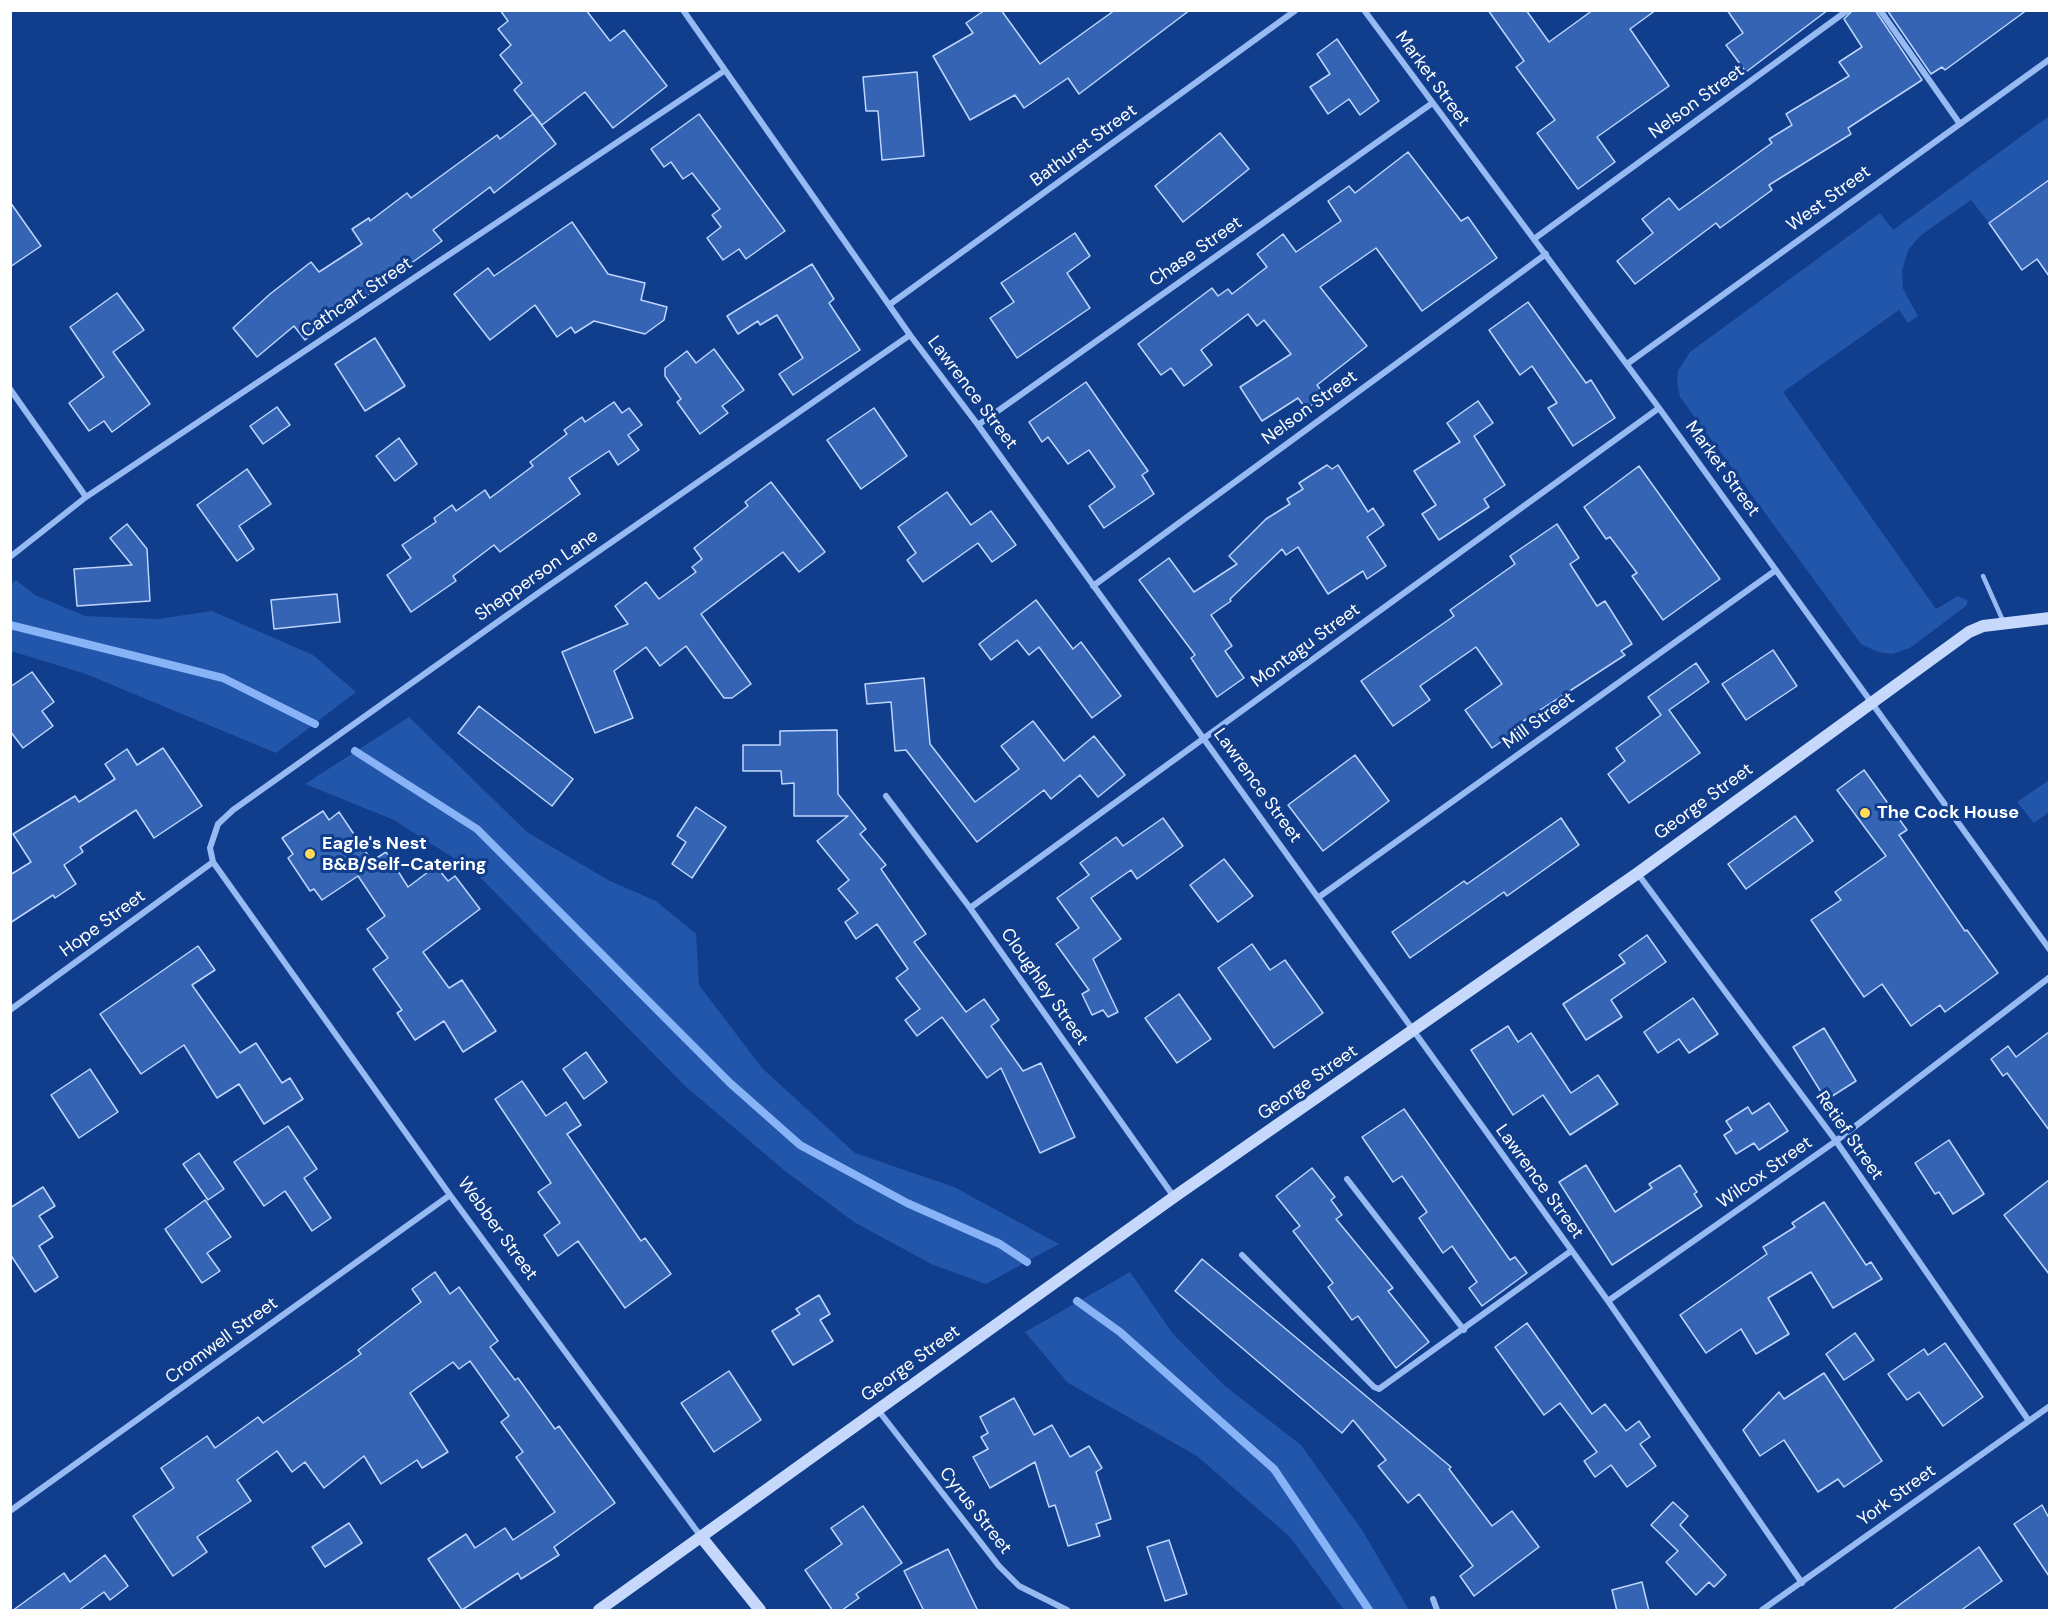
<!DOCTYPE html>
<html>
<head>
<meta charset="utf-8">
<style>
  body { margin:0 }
  #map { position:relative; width:2060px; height:1621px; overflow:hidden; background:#103d8c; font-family:"DM Sans",sans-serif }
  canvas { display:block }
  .frame { position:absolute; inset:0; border:12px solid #fff; pointer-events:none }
</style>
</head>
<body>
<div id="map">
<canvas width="2060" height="1621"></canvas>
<div class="frame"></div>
</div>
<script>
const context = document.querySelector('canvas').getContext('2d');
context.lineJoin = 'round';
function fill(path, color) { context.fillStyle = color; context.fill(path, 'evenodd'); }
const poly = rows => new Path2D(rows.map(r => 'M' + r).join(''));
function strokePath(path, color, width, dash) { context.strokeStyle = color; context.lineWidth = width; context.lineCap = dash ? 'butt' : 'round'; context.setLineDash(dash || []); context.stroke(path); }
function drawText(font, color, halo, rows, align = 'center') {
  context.font = font + ' "DM Sans",sans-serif'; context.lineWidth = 6; context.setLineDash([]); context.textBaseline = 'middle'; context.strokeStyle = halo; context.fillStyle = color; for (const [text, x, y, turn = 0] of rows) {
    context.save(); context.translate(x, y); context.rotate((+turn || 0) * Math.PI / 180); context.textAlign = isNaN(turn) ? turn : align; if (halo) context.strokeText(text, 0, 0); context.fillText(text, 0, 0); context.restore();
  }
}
const green = poly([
  [2049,116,2049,180,1989,223,1971,200,1920,236,1908,250,1902,271,1903,289,1918,316,1908,323,1899,310,1783,392,1936,609,1958,596,1968,601,1966,606,1910,648,1892,654,1878,652,1861,644,1680,397,1677,381,1678,371,1690,352,1880,213,1893,230],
  [16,580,35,595,85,616,158,619,212,611,313,655,356,692,276,753,86,674,11,651,11,584],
  [409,717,527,832,608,880,656,901,696,934,699,985,762,1068,855,1153,954,1187,1059,1244,986,1284,931,1264,854,1222,785,1171,685,1086,474,871,394,820,305,784],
  [2049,780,2049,812,2034,823,2017,802],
  [1130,1272,1173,1334,1225,1386,1301,1445,1362,1530,1409,1610,1344,1610,1290,1537,1197,1456,1068,1383,1025,1332]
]);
const stream = poly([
  [10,625,223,678,315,724],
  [355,751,477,829,730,1083,800,1145,907,1203,1000,1244,1027,1262],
  [1077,1301,1120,1332,1274,1469,1369,1610]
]);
const building = poly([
  [500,10,586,10,610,41,624,30,667,86,613,128,585,92,542,125,514,90,522,83,500,55,511,45,498,29,508,21,500,10],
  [985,10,1001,10,1040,64,1115,10,1190,10,1079,94,1068,78,1024,108,1015,95,970,120,933,56,973,33,966,23,985,10],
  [1488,10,1526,10,1549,42,1593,10,1656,10,1630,29,1669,86,1597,137,1615,162,1578,189,1537,133,1555,120,1516,67,1524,61,1488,10],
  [1727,10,1828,10,1746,72,1726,45,1743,33,1727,10],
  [1853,10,1875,10,1922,80,1848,128,1851,134,1769,185,1772,190,1720,228,1716,223,1635,284,1617,261,1653,233,1642,219,1669,198,1679,210,1772,143,1769,139,1792,125,1786,114,1849,76,1839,62,1862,47,1844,19,1853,10],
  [1887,10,2027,10,1945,70,1942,67,1931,74,1887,10],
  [1337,39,1379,101,1360,115,1349,99,1328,114,1310,87,1330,74,1317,54,1337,39],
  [917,72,924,156,882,160,878,111,866,111,863,77,917,72],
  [533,114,556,144,494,193,490,187,433,230,442,241,305,340,294,326,257,357,233,328,270,294,311,262,319,272,362,244,352,229,369,218,370,221,407,193,411,198,497,135,500,139,533,114],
  [699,114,785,231,746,259,739,249,723,260,707,238,721,227,712,215,720,209,692,173,683,179,671,162,664,167,651,149,699,114],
  [1220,133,1249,169,1183,222,1155,186,1220,133],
  [1408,152,1461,221,1468,217,1497,258,1422,311,1376,248,1320,287,1367,346,1317,385,1325,396,1306,409,1298,398,1262,421,1240,387,1291,354,1264,320,1257,326,1248,314,1201,350,1212,365,1184,386,1171,368,1161,375,1138,344,1212,288,1218,296,1228,289,1232,294,1267,267,1257,254,1283,234,1296,252,1341,221,1328,201,1349,186,1355,193,1408,152],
  [2049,180,2049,276,2037,259,2022,270,1989,223,2049,180],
  [10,202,41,246,10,267,10,202],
  [572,222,608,274,645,283,641,300,667,307,664,320,645,334,594,321,575,333,571,327,557,337,535,305,490,340,454,294,488,268,494,276,572,222],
  [1075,233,1090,256,1067,273,1090,308,1017,358,990,318,1014,302,1001,283,1075,233],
  [812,264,834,299,829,303,860,350,793,395,779,374,803,358,777,315,760,325,758,321,738,334,727,316,812,264],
  [117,293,144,330,113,352,150,404,112,432,104,421,89,431,69,403,104,377,70,327,117,293],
  [1528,302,1586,383,1591,380,1615,418,1573,446,1548,408,1557,403,1532,366,1520,375,1489,330,1528,302],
  [375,338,405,386,365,411,335,364,375,338],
  [714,349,744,390,722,406,728,413,700,434,677,402,681,399,665,376,665,368,687,351,696,363,714,349],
  [1086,382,1148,471,1142,475,1154,494,1104,528,1089,506,1115,487,1089,450,1068,464,1048,437,1042,442,1029,422,1086,382],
  [1478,401,1493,423,1474,436,1505,485,1484,499,1489,507,1439,540,1422,514,1436,505,1414,471,1460,442,1447,423,1478,401],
  [614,402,622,413,629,408,642,425,628,435,639,450,618,465,609,451,569,478,580,494,500,552,494,545,453,576,456,581,411,612,387,575,411,558,402,545,436,522,434,518,452,505,456,511,485,490,490,498,533,466,530,462,567,434,564,430,582,417,585,422,614,402],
  [277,407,290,425,263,444,250,426,277,407],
  [874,408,907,456,861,489,827,440,874,408],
  [399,438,417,464,395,481,376,456,399,438],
  [1327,465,1332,469,1338,465,1368,512,1373,508,1384,525,1367,537,1386,566,1367,579,1363,571,1328,594,1298,547,1286,555,1282,549,1230,599,1231,601,1211,615,1232,646,1225,651,1244,678,1217,697,1191,658,1195,655,1139,580,1169,558,1194,592,1237,564,1229,556,1266,519,1290,504,1287,499,1303,489,1299,483,1327,465],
  [1639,466,1720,579,1663,620,1632,576,1637,573,1610,537,1606,539,1584,507,1639,466],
  [247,469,271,504,239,526,254,549,237,561,197,505,247,469],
  [771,482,825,552,799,572,783,552,701,614,751,684,732,698,724,698,686,646,660,666,646,647,614,671,633,718,595,733,562,652,628,624,615,606,646,582,659,599,696,572,692,567,702,559,694,548,748,506,745,502,771,482],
  [947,492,971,525,991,511,1016,545,992,562,978,543,923,582,907,560,916,553,898,527,947,492],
  [127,524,147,549,150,601,77,606,74,569,132,565,110,538,127,524],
  [1557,524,1579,558,1570,564,1597,606,1605,601,1632,644,1621,651,1625,655,1522,722,1524,726,1492,748,1465,710,1502,684,1476,647,1420,686,1430,700,1393,726,1361,681,1454,616,1450,610,1515,564,1510,556,1557,524],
  [337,594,340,622,274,629,271,600,337,594],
  [1036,600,1073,649,1081,642,1121,696,1092,718,1039,647,1029,655,1017,640,991,660,979,644,1036,600],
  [1773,650,1797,686,1746,720,1722,684,1773,650],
  [1696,663,1709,682,1669,710,1700,753,1629,803,1608,774,1625,761,1616,748,1661,715,1648,697,1696,663],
  [32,672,54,702,42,711,53,726,23,748,10,731,10,687,32,672],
  [924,678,930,744,975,802,1019,769,1001,746,1033,721,1064,761,1094,736,1125,775,1098,797,1080,775,1051,799,1044,790,977,842,906,750,895,751,891,702,867,704,865,684,924,678],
  [479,706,573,779,552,806,458,733,479,706],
  [837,730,838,794,866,829,860,834,886,865,881,869,926,934,914,942,966,1012,984,999,999,1020,991,1026,1023,1071,1041,1063,1075,1137,1040,1153,1001,1068,987,1078,942,1017,917,1036,905,1020,920,1009,896,978,908,969,877,924,856,939,845,922,858,913,838,889,849,880,817,841,848,816,794,816,794,783,782,784,781,771,743,771,743,745,780,745,780,731,837,730],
  [163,748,202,806,154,838,136,810,80,847,83,852,64,865,76,884,55,898,53,895,10,923,10,875,31,862,13,834,75,796,79,802,115,779,105,764,127,749,137,765,163,748],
  [1355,755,1389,801,1323,851,1288,805,1355,755],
  [1864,770,1907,830,1899,835,1965,931,1967,930,1998,973,1945,1012,1940,1005,1911,1026,1882,984,1864,997,1811,920,1841,900,1835,892,1886,856,1837,790,1864,770],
  [696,807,726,827,692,878,672,864,686,842,677,836,696,807],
  [323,811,329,820,339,812,372,861,386,852,408,887,436,866,448,881,455,876,480,909,423,952,449,988,462,980,496,1031,463,1052,444,1021,415,1040,397,1013,402,1010,373,969,388,958,367,929,385,916,358,876,322,900,314,889,310,891,288,858,293,854,282,838,323,811],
  [1795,816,1813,841,1746,889,1728,864,1795,816],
  [1163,818,1183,846,1137,879,1131,870,1091,898,1121,939,1093,959,1118,1012,1108,1017,1103,1010,1092,1015,1082,994,1089,990,1056,944,1079,928,1057,898,1089,875,1080,863,1116,837,1123,846,1163,818],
  [1561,818,1579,845,1507,896,1504,892,1410,958,1392,932,1464,881,1467,884,1561,818],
  [1224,859,1253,896,1218,922,1190,885,1224,859],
  [1647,935,1666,962,1611,1000,1622,1017,1586,1040,1563,1004,1625,963,1619,955,1647,935],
  [1252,944,1270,970,1285,960,1323,1013,1274,1048,1218,968,1252,944],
  [198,946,215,970,192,985,240,1053,256,1043,282,1083,290,1078,303,1099,264,1124,239,1084,217,1098,184,1045,141,1074,100,1014,198,946],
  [1179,994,1211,1039,1177,1063,1145,1018,1179,994],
  [1693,998,1718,1034,1689,1053,1679,1039,1658,1053,1644,1032,1693,998],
  [1508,1026,1518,1042,1531,1033,1571,1093,1598,1075,1618,1104,1570,1135,1543,1095,1513,1115,1471,1050,1508,1026],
  [1824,1028,1856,1081,1826,1100,1793,1047,1824,1028],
  [2049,1032,2049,1130,2007,1073,2003,1076,1991,1059,2008,1046,2016,1057,2049,1032],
  [586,1052,607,1082,584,1099,563,1069,586,1052],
  [90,1069,118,1112,79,1138,51,1095,90,1069],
  [522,1081,546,1116,566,1102,581,1125,567,1134,641,1241,645,1238,671,1274,625,1308,578,1241,558,1256,544,1235,560,1223,538,1192,551,1183,495,1099,522,1081],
  [1769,1103,1788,1131,1759,1150,1754,1143,1736,1154,1724,1135,1732,1130,1726,1121,1748,1107,1752,1114,1769,1103],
  [1404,1109,1510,1260,1515,1257,1527,1273,1482,1306,1469,1288,1477,1282,1452,1246,1443,1253,1419,1218,1427,1212,1402,1176,1393,1182,1362,1137,1404,1109],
  [288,1126,317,1169,304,1178,331,1218,312,1231,285,1191,264,1206,234,1162,288,1126],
  [1949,1140,1984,1194,1953,1214,1939,1192,1935,1194,1915,1163,1949,1140],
  [199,1153,224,1189,208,1200,183,1164,199,1153],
  [1586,1165,1615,1212,1652,1188,1649,1184,1680,1165,1697,1192,1694,1194,1702,1206,1612,1265,1559,1182,1586,1165],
  [1312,1168,1335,1197,1331,1200,1342,1215,1336,1219,1393,1288,1388,1291,1429,1342,1396,1368,1358,1316,1352,1320,1328,1287,1333,1283,1293,1231,1300,1226,1276,1196,1312,1168],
  [2049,1180,2049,1274,2004,1215,2049,1180],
  [43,1187,55,1206,39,1216,53,1237,39,1246,58,1277,35,1292,10,1254,10,1208,43,1187],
  [205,1200,231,1237,207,1253,220,1271,202,1283,165,1229,205,1200],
  [1824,1202,1866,1265,1871,1262,1882,1279,1833,1308,1811,1272,1768,1298,1789,1334,1756,1354,1741,1329,1706,1353,1680,1315,1767,1254,1763,1247,1795,1227,1792,1223,1824,1202],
  [1202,1259,1451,1467,1449,1469,1492,1526,1512,1511,1539,1547,1474,1596,1460,1576,1473,1566,1419,1494,1408,1503,1378,1466,1386,1460,1353,1420,1342,1433,1175,1291,1202,1259],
  [435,1272,450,1294,459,1287,498,1341,490,1347,515,1380,518,1378,555,1429,559,1426,615,1503,554,1547,559,1555,521,1579,518,1573,462,1610,428,1559,466,1534,475,1548,505,1528,513,1540,555,1512,516,1457,523,1452,501,1422,509,1416,470,1361,459,1369,453,1362,410,1393,448,1452,422,1468,417,1460,381,1484,364,1456,324,1488,305,1462,292,1472,277,1451,237,1480,251,1501,197,1537,207,1552,173,1576,133,1516,174,1488,161,1468,207,1436,215,1448,258,1417,263,1423,361,1354,358,1350,421,1302,412,1289,435,1272],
  [819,1295,830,1314,820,1320,833,1341,793,1365,772,1331,800,1314,796,1309,819,1295],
  [1527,1323,1592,1414,1605,1404,1626,1431,1639,1421,1650,1437,1640,1444,1656,1466,1627,1487,1611,1465,1595,1477,1584,1461,1597,1452,1560,1403,1544,1415,1495,1347,1527,1323],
  [1855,1333,1874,1360,1844,1380,1826,1354,1855,1333],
  [1945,1343,1983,1397,1943,1426,1919,1392,1907,1400,1888,1374,1924,1349,1928,1355,1945,1343],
  [729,1371,761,1420,714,1452,681,1403,729,1371],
  [1824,1373,1882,1461,1844,1487,1838,1479,1818,1492,1784,1440,1760,1456,1743,1430,1779,1392,1784,1399,1824,1373],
  [1014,1398,1034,1435,1052,1425,1070,1457,1089,1446,1102,1468,1096,1472,1111,1519,1096,1524,1100,1536,1068,1546,1055,1505,1049,1507,1035,1462,990,1488,973,1457,988,1449,981,1437,988,1433,980,1417,1014,1398],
  [1673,1502,1688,1516,1680,1525,1726,1575,1714,1587,1709,1582,1696,1595,1666,1562,1678,1551,1651,1525,1673,1502],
  [2042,1505,2049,1518,2049,1576,2014,1524,2042,1505],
  [863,1506,902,1563,856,1594,859,1598,841,1611,833,1611,805,1570,842,1544,831,1528,863,1506],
  [349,1523,362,1543,325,1567,312,1547,349,1523],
  [1169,1540,1187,1594,1165,1601,1147,1547,1169,1540],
  [1979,1547,2002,1581,1960,1611,1891,1611,1979,1547],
  [948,1549,978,1611,924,1611,904,1571,948,1549],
  [105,1555,128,1586,110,1600,104,1592,78,1611,12,1611,64,1573,70,1582,105,1555],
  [1642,1582,1649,1611,1617,1611,1612,1590,1642,1582]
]);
const lane = poly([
  [1983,576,2004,623]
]);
const street = poly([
  [683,10,910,335,978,425,1608,1301,1802,1583],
  [1364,10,1659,408,2050,950],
  [1880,10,1960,124],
  [1534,239,1848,10],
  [889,305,1296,10],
  [1627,364,2050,59],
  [10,389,86,497],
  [978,425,1431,104],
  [10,557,86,497,724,71],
  [1093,586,1546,254],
  [886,796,970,908,1174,1197],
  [1638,874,1836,1141,2029,1421],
  [1319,897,1776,570],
  [970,908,1659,408],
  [10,1010,213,862],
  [1347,1179,1464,1330],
  [1242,1255,1374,1387,1379,1389,1571,1251],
  [1608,1301,1836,1141,2050,977],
  [878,1410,999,1566,1019,1586,1067,1610],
  [10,1511,450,1195],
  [702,1538,450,1195,213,862,210,848,218,824,233,810,544,589,910,335],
  [1433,1599,1437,1610],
  [1762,1610,2050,1406]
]);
const secondary = poly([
  [702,1538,760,1610],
  [599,1610,1174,1197,1638,873,1969,632,1983,626,2050,618]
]);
const markers = [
  [1865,813,6,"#ffdb58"],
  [310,854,6,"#ffdb58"]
];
const streetNames = [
  ["Market Street",1432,79,54],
  ["Nelson Street",1697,102,-36],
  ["Bathurst Street",1084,146,-36],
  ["West Street",1829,199,-36],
  ["Chase Street",1196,252,-35],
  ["Cathcart Street",357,298,-34],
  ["Lawrence Street",972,393,53],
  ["Nelson Street",1310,408,-36],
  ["Market Street",1722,469,54],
  ["Shepperson Lane",537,576,-35],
  ["Montagu Street",1306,646,-36],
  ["Mill Street",1539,721,-36],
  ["Lawrence Street",1257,786,54],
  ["George Street",1704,802,-36],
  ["Hope Street",103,924,-36],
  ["Cloughley Street",1044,987,55],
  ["George Street",1308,1083,-35],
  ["Retief Street",1849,1136,55],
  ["Wilcox Street",1765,1173,-35],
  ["Lawrence Street",1539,1182,54],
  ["Webber Street",497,1229,54],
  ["Cromwell Street",222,1341,-36],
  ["George Street",911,1364,-36],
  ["York Street",1897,1496,-36],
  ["Cyrus Street",975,1511,52]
];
const poiNames = [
  ["The Cock House",1877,813],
  ["Eagle's Nest",322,844],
  ["B&B/Self-Catering",322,865]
];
fill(green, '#2256ab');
strokePath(stream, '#88b3f6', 8);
fill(building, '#3464b3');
strokePath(building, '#bed6fd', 1.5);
strokePath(lane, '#97baf2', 4.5);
strokePath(street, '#97baf2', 6);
strokePath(secondary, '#c6d9fc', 12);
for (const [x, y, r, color] of markers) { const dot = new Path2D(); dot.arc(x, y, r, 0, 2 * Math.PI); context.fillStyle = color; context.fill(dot); strokePath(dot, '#103d8c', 2); }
drawText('18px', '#fff', '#103d8c', streetNames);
drawText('bold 18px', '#fff', '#103d8c', poiNames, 'left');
</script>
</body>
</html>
